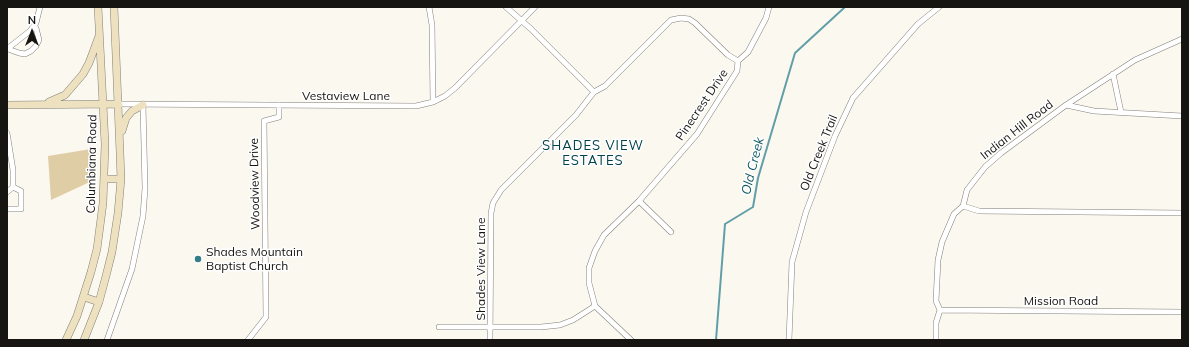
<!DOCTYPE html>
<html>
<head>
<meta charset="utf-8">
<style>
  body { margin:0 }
  #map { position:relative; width:1189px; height:347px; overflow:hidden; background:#fbf8f0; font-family:Mulish,sans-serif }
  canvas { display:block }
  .frame { position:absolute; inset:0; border:8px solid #161512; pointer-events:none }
  .north { position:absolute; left:12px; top:12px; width:40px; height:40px; -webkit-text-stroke:3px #fff; paint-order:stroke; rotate:0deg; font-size:11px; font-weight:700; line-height:16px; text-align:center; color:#161512 }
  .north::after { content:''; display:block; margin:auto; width:14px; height:18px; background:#161512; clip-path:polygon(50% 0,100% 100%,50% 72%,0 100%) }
</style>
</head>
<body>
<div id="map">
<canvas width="1189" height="347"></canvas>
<div class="frame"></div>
<div class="north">N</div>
</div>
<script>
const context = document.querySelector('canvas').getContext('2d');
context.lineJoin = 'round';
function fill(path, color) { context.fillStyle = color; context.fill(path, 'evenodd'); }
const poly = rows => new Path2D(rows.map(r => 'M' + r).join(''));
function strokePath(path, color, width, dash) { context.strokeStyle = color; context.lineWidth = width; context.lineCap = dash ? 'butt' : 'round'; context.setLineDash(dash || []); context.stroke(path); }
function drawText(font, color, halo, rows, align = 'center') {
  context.font = font + ' Mulish,sans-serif'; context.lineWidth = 3; context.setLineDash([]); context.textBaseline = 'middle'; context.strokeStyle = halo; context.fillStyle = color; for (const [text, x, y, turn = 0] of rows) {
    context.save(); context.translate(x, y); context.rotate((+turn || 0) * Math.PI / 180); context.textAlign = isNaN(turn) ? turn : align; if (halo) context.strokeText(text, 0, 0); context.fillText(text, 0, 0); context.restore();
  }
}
const green = poly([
  [97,148,94,180,51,200,48,156]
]);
const stream = poly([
  [716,340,725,224,753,207,758,178,795,53,845,7]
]);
const street = poly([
  [429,7,432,25,433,102],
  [506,7,531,29,594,92],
  [7,49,30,31,36,23,40,7],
  [8,49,19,53,25,54,31,51,36,46,39,40,36,28,34,26],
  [1113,74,1121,112],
  [119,104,416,106,433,102,445,96,455,88,535,7],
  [1066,105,1094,111,1182,116],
  [7,133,13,170,13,187],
  [7,192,13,187],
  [639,201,671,232],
  [963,206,979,211,1182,213],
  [7,209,21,209,21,191,13,187],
  [940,310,1182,312],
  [439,327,541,327,560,325,573,320,595,306],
  [107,340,132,269,143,216,145,188,143,105],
  [248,340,266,317,264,121,279,117,279,105],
  [490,340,491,213,493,203,501,190,576,115,594,92,605,86,671,20,681,18,689,19,695,23,728,55,738,61],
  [631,340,595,306,589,283,589,268,595,251,604,235,639,201,697,134,737,71,738,61,748,52,766,18,769,7],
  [789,340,792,262,806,212,835,136,853,98,918,24,939,7],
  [936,340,936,323,940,310,936,301,938,260,942,242,954,214,963,206,967,190,985,167,1001,153,1066,105,1135,60,1182,39]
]);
const secondary = poly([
  [49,102,65,95,83,74,89,63,99,36],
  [7,105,119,104],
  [122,131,126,118,132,111,143,105],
  [105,179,121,179],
  [84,297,99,302],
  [66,340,77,316,91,272,97,249,103,203,105,144,98,7],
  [84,340,99,302,106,276,112,252,118,213,121,179,120,153,114,7]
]);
const markers = [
  [198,259,4,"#377d89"]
];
const streetNames = [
  ["Vestaview Lane",346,96],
  ["Pinecrest Drive",702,105,-56],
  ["Indian Hill Road",1017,130,-38],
  ["Old Creek Trail",819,153,-68],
  ["Columbiana Road",92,164,-89],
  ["Woodview Drive",255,184,-91],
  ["Shades View Lane",481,269,-90],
  ["Mission Road",1061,301]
];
const poiNames = [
  ["Shades Mountain",206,252],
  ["Baptist Church",206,266]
];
const neighbourhoodNames = [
  ["SHADES VIEW",593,146],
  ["ESTATES",593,161]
];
const waterNames = [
  ["Old Creek",753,166,-76]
];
fill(green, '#dfcda5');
strokePath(stream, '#629ea8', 2);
strokePath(street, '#827f79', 6);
strokePath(secondary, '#827f79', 8);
strokePath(street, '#fff', 5);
strokePath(secondary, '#eee1bf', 7);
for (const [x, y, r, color] of markers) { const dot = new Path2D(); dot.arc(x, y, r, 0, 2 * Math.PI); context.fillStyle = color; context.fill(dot); strokePath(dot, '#fff', 1.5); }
drawText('12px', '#161512', '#fff', streetNames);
drawText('12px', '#161512', '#fff', poiNames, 'left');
context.letterSpacing = '1px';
drawText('13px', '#00424b', '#fff', neighbourhoodNames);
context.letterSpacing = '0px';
drawText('italic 13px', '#115b66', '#fff', waterNames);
</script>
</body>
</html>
